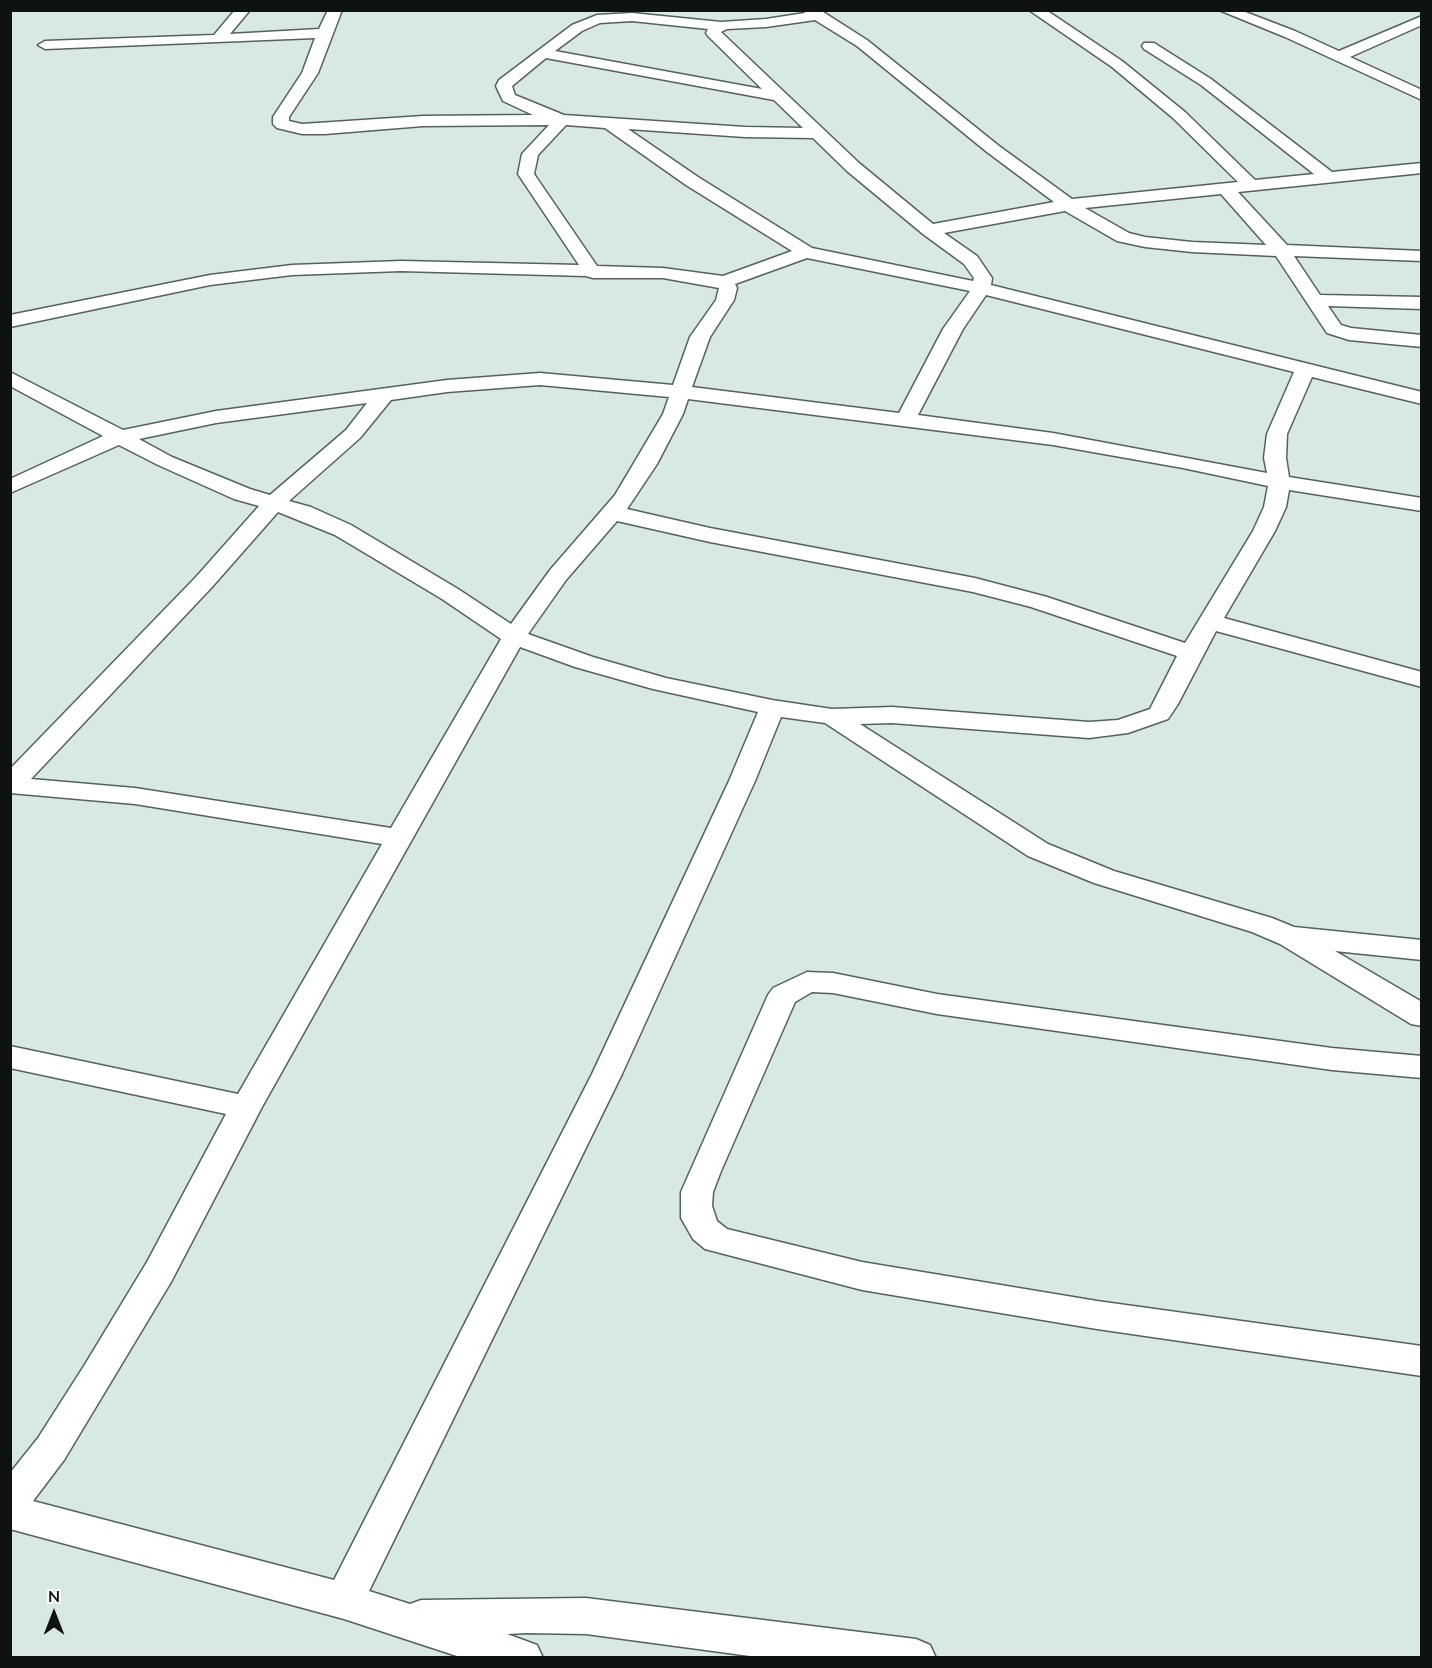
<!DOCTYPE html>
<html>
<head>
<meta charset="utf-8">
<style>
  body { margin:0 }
  #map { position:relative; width:1432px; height:1668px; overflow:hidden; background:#d8e8e2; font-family:Mulish,sans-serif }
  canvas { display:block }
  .frame { position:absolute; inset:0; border:12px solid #0e1311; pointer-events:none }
  .north { position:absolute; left:24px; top:1584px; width:60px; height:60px; -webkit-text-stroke:4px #fff; paint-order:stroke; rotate:0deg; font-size:16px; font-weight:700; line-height:24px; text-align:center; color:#0e1311 }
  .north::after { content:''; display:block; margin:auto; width:21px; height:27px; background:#0e1311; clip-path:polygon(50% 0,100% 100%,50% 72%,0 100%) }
</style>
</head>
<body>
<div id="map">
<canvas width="1432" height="1668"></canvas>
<div class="frame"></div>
<div class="north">N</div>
</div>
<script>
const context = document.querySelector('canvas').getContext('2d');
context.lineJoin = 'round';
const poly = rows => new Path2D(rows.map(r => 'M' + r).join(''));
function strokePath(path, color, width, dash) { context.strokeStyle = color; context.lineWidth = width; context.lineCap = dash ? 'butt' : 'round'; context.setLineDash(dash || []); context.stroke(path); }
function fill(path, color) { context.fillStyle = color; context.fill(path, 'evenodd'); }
const minor = poly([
  [235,10,250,10,230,34,319,29,328,10,342,10,318,73,289,117,289,121,302,124,423,116,533,115,503,101,496,86,499,80,572,25,597,15,632,13,721,22,766,19,805,13,803,10,820,10,867,40,999,146,1072,199,1238,182,1173,118,1112,67,1029,10,1046,10,1122,61,1185,112,1255,180,1314,174,1201,85,1144,49,1142,46,1144,43,1154,43,1211,79,1332,172,1422,163,1422,173,1238,192,1287,245,1422,251,1422,261,1294,256,1320,295,1422,297,1422,309,1328,306,1341,325,1351,328,1422,335,1422,347,1349,340,1327,333,1276,256,1192,252,1145,247,1117,241,1065,211,944,233,977,256,992,278,991,285,1422,392,1422,404,1312,377,1287,434,1286,458,1289,477,1422,498,1422,511,1289,490,1286,507,1275,531,1224,618,1422,672,1422,687,1216,631,1178,704,1168,719,1128,733,1089,738,892,723,860,724,1048,844,1114,871,1272,918,1294,927,1422,940,1422,960,1335,951,1422,1002,1422,1026,1411,1024,1280,944,1252,932,1094,883,1028,856,825,723,781,717,755,781,622,1074,369,1591,410,1604,421,1600,586,1598,916,1639,930,1645,936,1658,765,1658,586,1634,527,1633,507,1634,537,1645,543,1658,463,1658,344,1619,10,1529,10,1473,38,1438,84,1366,147,1262,226,1114,10,1068,10,1046,238,1094,382,844,135,804,10,793,10,769,196,577,259,506,234,499,158,465,119,445,10,493,10,479,103,436,10,386,10,372,123,430,216,411,447,380,540,373,673,385,690,337,716,300,719,288,663,278,593,278,586,276,401,271,292,275,210,285,10,327,10,315,210,275,292,265,401,261,579,265,518,174,522,154,549,125,423,126,325,134,302,134,277,128,273,124,273,117,302,73,315,38,45,49,38,45,45,41,214,35,235,10],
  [815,20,857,46,987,152,1054,202,933,224,859,163,721,32,727,29,766,27,815,20],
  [632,21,708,29,706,33,708,36,762,89,555,51,582,31,600,23,632,21],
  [546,58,774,100,803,128,745,127,564,115,515,95,512,86,546,58],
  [566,125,605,128,686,185,792,251,723,276,663,268,597,266,534,174,538,155,566,125],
  [628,129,745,137,813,138,847,171,923,234,964,264,974,278,973,281,812,248,698,177,628,129],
  [1221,194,1266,245,1192,242,1145,237,1129,233,1085,208,1221,194],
  [807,258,970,291,943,329,899,413,692,387,710,337,734,300,737,288,735,284,807,258],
  [986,295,1294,372,1267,434,1264,458,1267,473,1053,433,918,415,963,329,986,295],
  [540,385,669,397,663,414,615,495,550,570,511,624,458,589,351,525,311,507,289,501,360,438,391,400,447,392,540,385],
  [688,399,1053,445,1183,468,1268,486,1264,507,1253,531,1185,643,1047,597,975,578,710,528,627,509,657,464,683,414,688,399],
  [367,403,346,430,270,495,250,489,172,457,139,439,216,423,367,403],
  [278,512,335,535,442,599,501,639,391,828,135,788,31,779,212,587,278,512],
  [617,521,710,542,973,592,1031,607,1177,656,1150,709,1118,720,1089,722,892,707,832,709,772,700,666,678,593,657,528,634,566,580,617,521],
  [520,647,575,667,653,689,758,712,729,781,592,1074,334,1580,33,1501,64,1460,171,1282,262,1107,520,647],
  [1219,10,1240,10,1295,31,1339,51,1422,16,1422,25,1350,57,1422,90,1422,100,1285,37,1219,10],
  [807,972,833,973,937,994,1148,1023,1332,1048,1422,1056,1422,1078,1332,1070,937,1014,833,993,812,992,795,1002,721,1171,713,1192,712,1206,717,1221,727,1229,862,1262,1097,1301,1422,1346,1422,1376,1097,1329,862,1290,705,1249,693,1239,681,1218,681,1192,768,995,773,988,807,972]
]);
strokePath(minor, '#54625c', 3);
fill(minor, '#fff');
</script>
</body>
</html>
